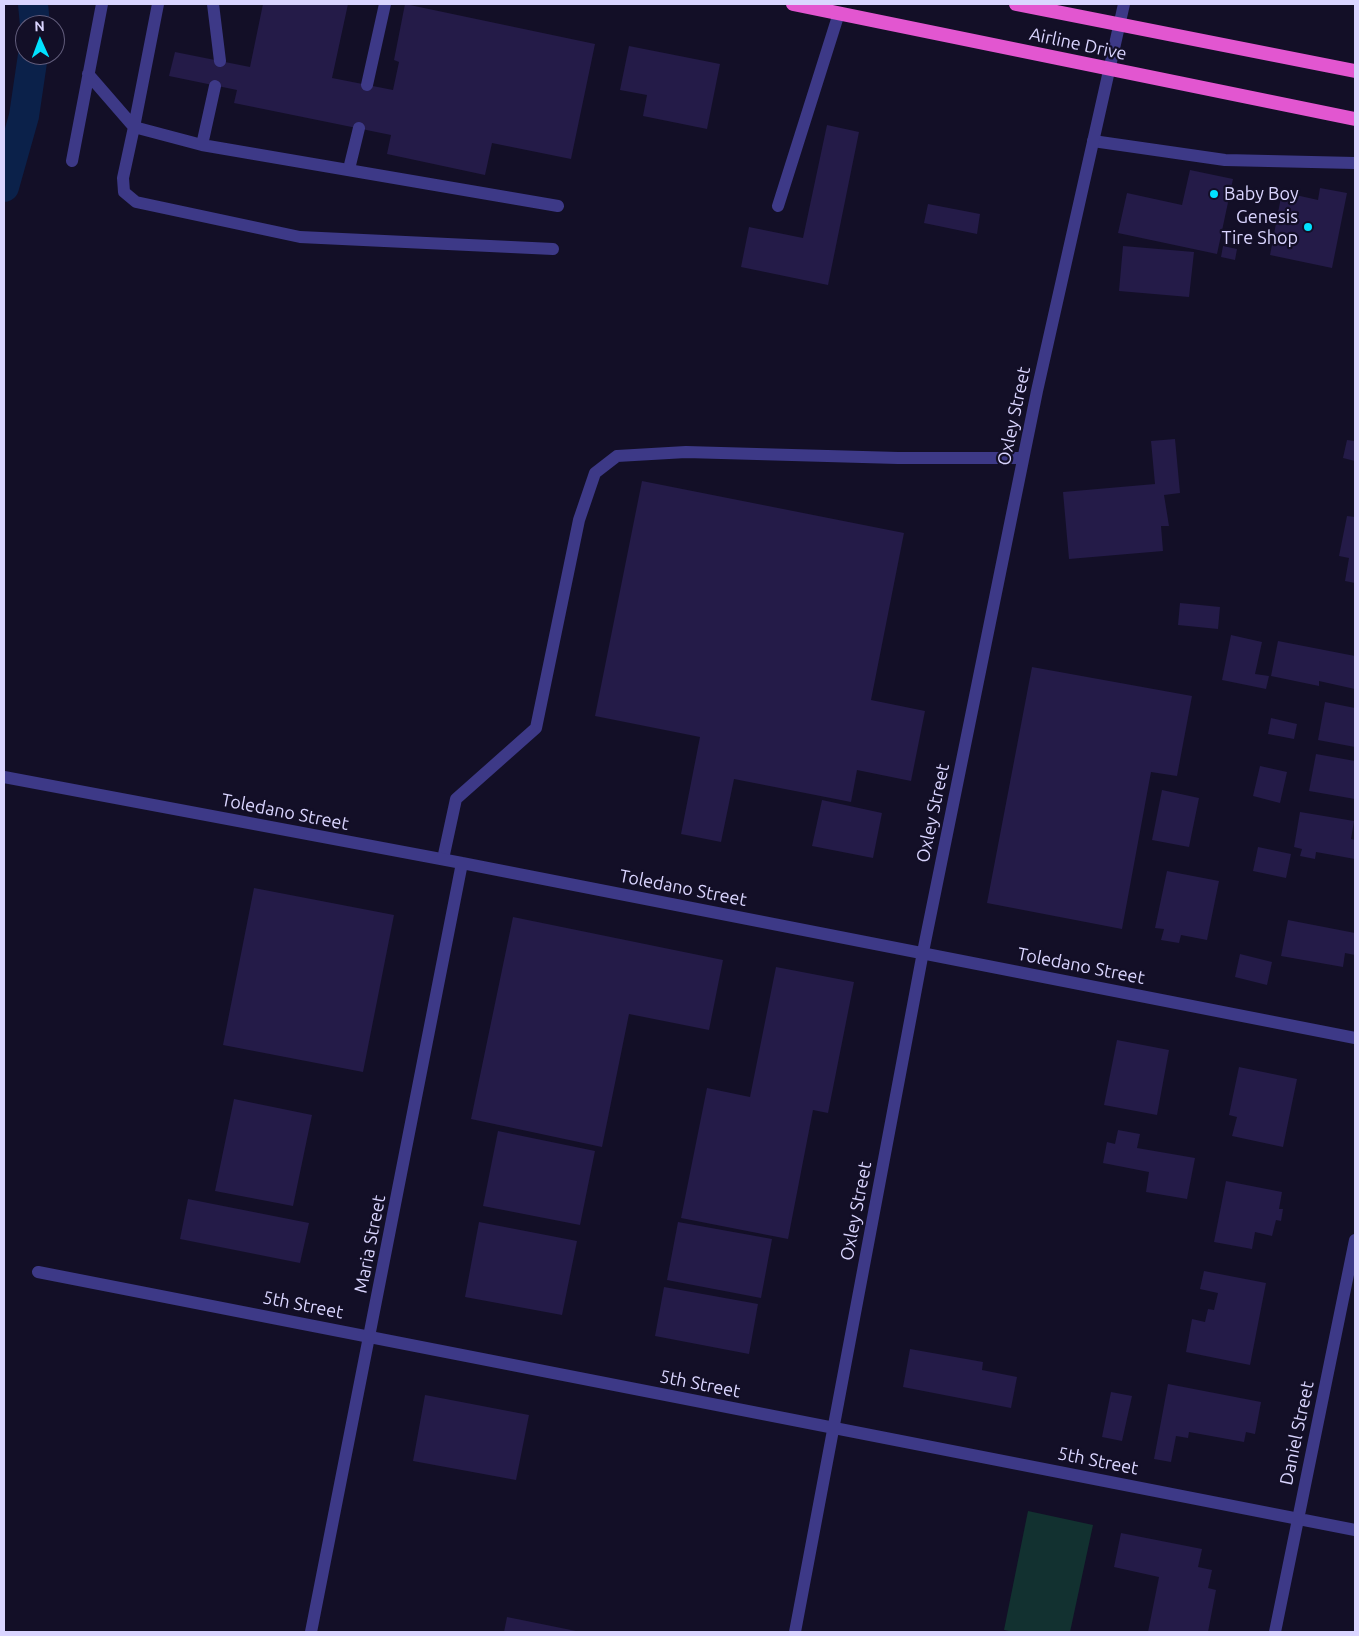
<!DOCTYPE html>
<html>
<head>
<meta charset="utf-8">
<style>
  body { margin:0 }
  #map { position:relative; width:1359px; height:1636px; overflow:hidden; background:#130f27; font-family:Ubuntu,sans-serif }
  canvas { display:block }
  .frame { position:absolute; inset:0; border:5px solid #dad5ff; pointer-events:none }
  .north { position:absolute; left:15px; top:15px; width:50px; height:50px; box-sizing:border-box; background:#130f27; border:1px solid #635e7d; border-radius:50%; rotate:358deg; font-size:14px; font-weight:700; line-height:20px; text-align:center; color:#dad5ff }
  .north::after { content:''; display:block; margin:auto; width:18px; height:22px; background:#01e2ff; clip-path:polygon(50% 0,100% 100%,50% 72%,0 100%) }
</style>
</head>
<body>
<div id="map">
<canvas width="1359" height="1636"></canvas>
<div class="frame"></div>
<div class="north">N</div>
</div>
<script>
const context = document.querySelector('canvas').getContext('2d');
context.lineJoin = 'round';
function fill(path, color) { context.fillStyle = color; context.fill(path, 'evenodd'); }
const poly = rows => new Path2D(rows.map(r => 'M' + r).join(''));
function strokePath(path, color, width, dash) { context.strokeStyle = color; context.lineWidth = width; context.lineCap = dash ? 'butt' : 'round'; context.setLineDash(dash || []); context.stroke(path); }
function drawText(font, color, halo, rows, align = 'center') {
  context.font = font + ' Ubuntu,sans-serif'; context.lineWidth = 4.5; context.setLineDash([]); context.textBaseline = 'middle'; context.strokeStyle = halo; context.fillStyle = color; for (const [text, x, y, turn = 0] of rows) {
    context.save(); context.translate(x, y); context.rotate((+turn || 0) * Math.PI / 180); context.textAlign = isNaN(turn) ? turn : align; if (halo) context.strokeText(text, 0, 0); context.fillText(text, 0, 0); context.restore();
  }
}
const green = poly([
  [1028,1511,1093,1525,1070,1632,1014,1632,1004,1630]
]);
const canal = poly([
  [33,4,35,25],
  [4,187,24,116,33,55]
]);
const building = poly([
  [263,4,348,4,332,78,393,90,399,62,394,60,405,4,595,44,571,159,492,143,485,175,387,154,391,135,234,103,237,90,169,76,175,52,250,67],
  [629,46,720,64,707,129,643,116,647,95,620,90],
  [827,125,859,132,828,285,741,267,749,227,803,238],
  [1190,170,1233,179,1217,254,1118,233,1127,193,1182,205],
  [1320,188,1347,193,1332,268,1270,255,1282,192,1318,200],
  [928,204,980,214,977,234,924,223],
  [1123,246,1194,252,1189,297,1119,291],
  [1223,246,1237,249,1235,260,1221,257],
  [1175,439,1180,493,1164,495,1169,526,1161,526,1163,551,1069,559,1063,492,1155,484,1151,441],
  [1347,440,1355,441,1355,461,1343,458],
  [642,481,904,533,871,700,925,711,911,781,857,770,851,802,734,779,721,842,681,834,700,737,595,716],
  [1347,516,1355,517,1355,583,1345,581,1349,558,1339,556],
  [1180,603,1220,607,1218,629,1178,625],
  [1231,635,1262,642,1255,674,1269,676,1266,689,1222,680],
  [1278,641,1355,656,1355,689,1319,681,1319,686,1271,676],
  [1032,667,1192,696,1177,776,1151,772,1122,929,987,903],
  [1325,702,1355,708,1355,747,1318,740],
  [1271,718,1297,724,1294,739,1268,734],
  [1316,754,1355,761,1355,799,1309,791],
  [1260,766,1287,772,1280,803,1253,796],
  [1162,790,1199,798,1189,847,1152,840],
  [822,800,882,813,873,858,812,846],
  [1300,812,1354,821,1351,839,1355,840,1355,859,1316,852,1315,859,1300,856,1302,849,1294,847],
  [1258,847,1291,854,1286,878,1253,871],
  [1167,871,1219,881,1207,940,1181,935,1179,943,1161,940,1164,929,1155,928],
  [254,888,394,915,363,1072,223,1045],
  [513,917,723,960,709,1030,629,1014,602,1147,471,1119],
  [1288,920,1355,933,1355,955,1345,953,1343,967,1281,956],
  [1240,954,1272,962,1267,985,1235,977],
  [776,967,854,982,828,1113,813,1110,788,1239,681,1218,707,1088,750,1097],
  [1117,1040,1169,1050,1157,1115,1104,1105],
  [1239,1067,1297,1079,1283,1147,1232,1136,1237,1117,1229,1115],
  [234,1099,312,1115,293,1206,215,1191],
  [1118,1130,1140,1134,1137,1148,1195,1158,1187,1199,1146,1192,1149,1172,1103,1163,1107,1142,1115,1144],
  [498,1131,595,1151,580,1225,483,1206],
  [1226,1181,1282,1192,1279,1209,1283,1209,1281,1221,1276,1220,1272,1236,1255,1232,1252,1249,1214,1242],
  [188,1199,309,1223,300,1263,180,1239],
  [479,1222,577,1241,562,1315,465,1297],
  [678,1222,772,1239,761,1298,667,1280],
  [1204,1271,1266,1283,1250,1365,1186,1352,1192,1319,1205,1322,1208,1309,1214,1310,1218,1293,1200,1289],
  [664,1287,758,1304,749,1354,655,1336],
  [910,1349,983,1362,982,1370,1017,1377,1011,1408,903,1387],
  [1168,1384,1261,1402,1255,1434,1246,1432,1244,1442,1189,1432,1188,1438,1176,1436,1171,1462,1154,1459],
  [1111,1392,1132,1396,1122,1441,1102,1437],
  [425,1395,529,1415,516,1480,413,1461],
  [1121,1533,1202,1549,1198,1567,1212,1570,1208,1588,1216,1590,1208,1632,1148,1632,1159,1577,1114,1567],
  [507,1617,576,1631,576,1632,504,1632]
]);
const service = poly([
  [158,4,134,127,202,145,558,206],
  [213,4,220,61],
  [88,74,134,127,123,178,124,192,136,202,300,237,553,249],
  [367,85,385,4],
  [1093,141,1225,160,1355,163],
  [202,145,215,86],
  [72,161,102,4],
  [349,169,359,128],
  [778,206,839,13],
  [443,859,456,799,536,728,579,520,595,473,617,456,686,452,898,458,1023,458]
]);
const minor = poly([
  [4,777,462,863,1355,1038],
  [38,1272,1355,1530],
  [311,1632,462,863],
  [795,1632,923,952,1037,391,1124,4],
  [1275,1632,1355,1240]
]);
const trunk = poly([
  [793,4,1355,119],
  [1016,4,1355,71]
]);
const markers = [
  [1214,194,5,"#01e2ff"],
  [1308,227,5,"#01e2ff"]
];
const streetNames = [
  ["Airline Drive",1078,44,12],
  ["Oxley Street",1014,416,-78],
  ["Toledano Street",285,812,11],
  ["Oxley Street",933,813,-78],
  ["Toledano Street",683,888,11],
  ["Toledano Street",1081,966,11],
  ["Oxley Street",856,1211,-79],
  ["Maria Street",370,1244,-79],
  ["5th Street",303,1305,11],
  ["5th Street",700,1384,11],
  ["Daniel Street",1297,1433,-78],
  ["5th Street",1098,1461,11]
];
const poiNames = [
  ["Baby Boy",1224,194],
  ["Genesis",1298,217,"right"],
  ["Tire Shop",1298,238,"right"]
];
fill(green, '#123130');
strokePath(canal, '#0b214a', 30);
fill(building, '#241b48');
strokePath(service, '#3d3987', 12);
strokePath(minor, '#3d3987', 12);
strokePath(trunk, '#e256d0', 14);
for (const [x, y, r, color] of markers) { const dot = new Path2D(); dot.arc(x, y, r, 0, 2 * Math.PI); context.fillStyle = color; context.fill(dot); strokePath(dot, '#130f27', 2); }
drawText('18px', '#dad5ff', '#130f27', streetNames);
drawText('18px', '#dad5ff', '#130f27', poiNames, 'left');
</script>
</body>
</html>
